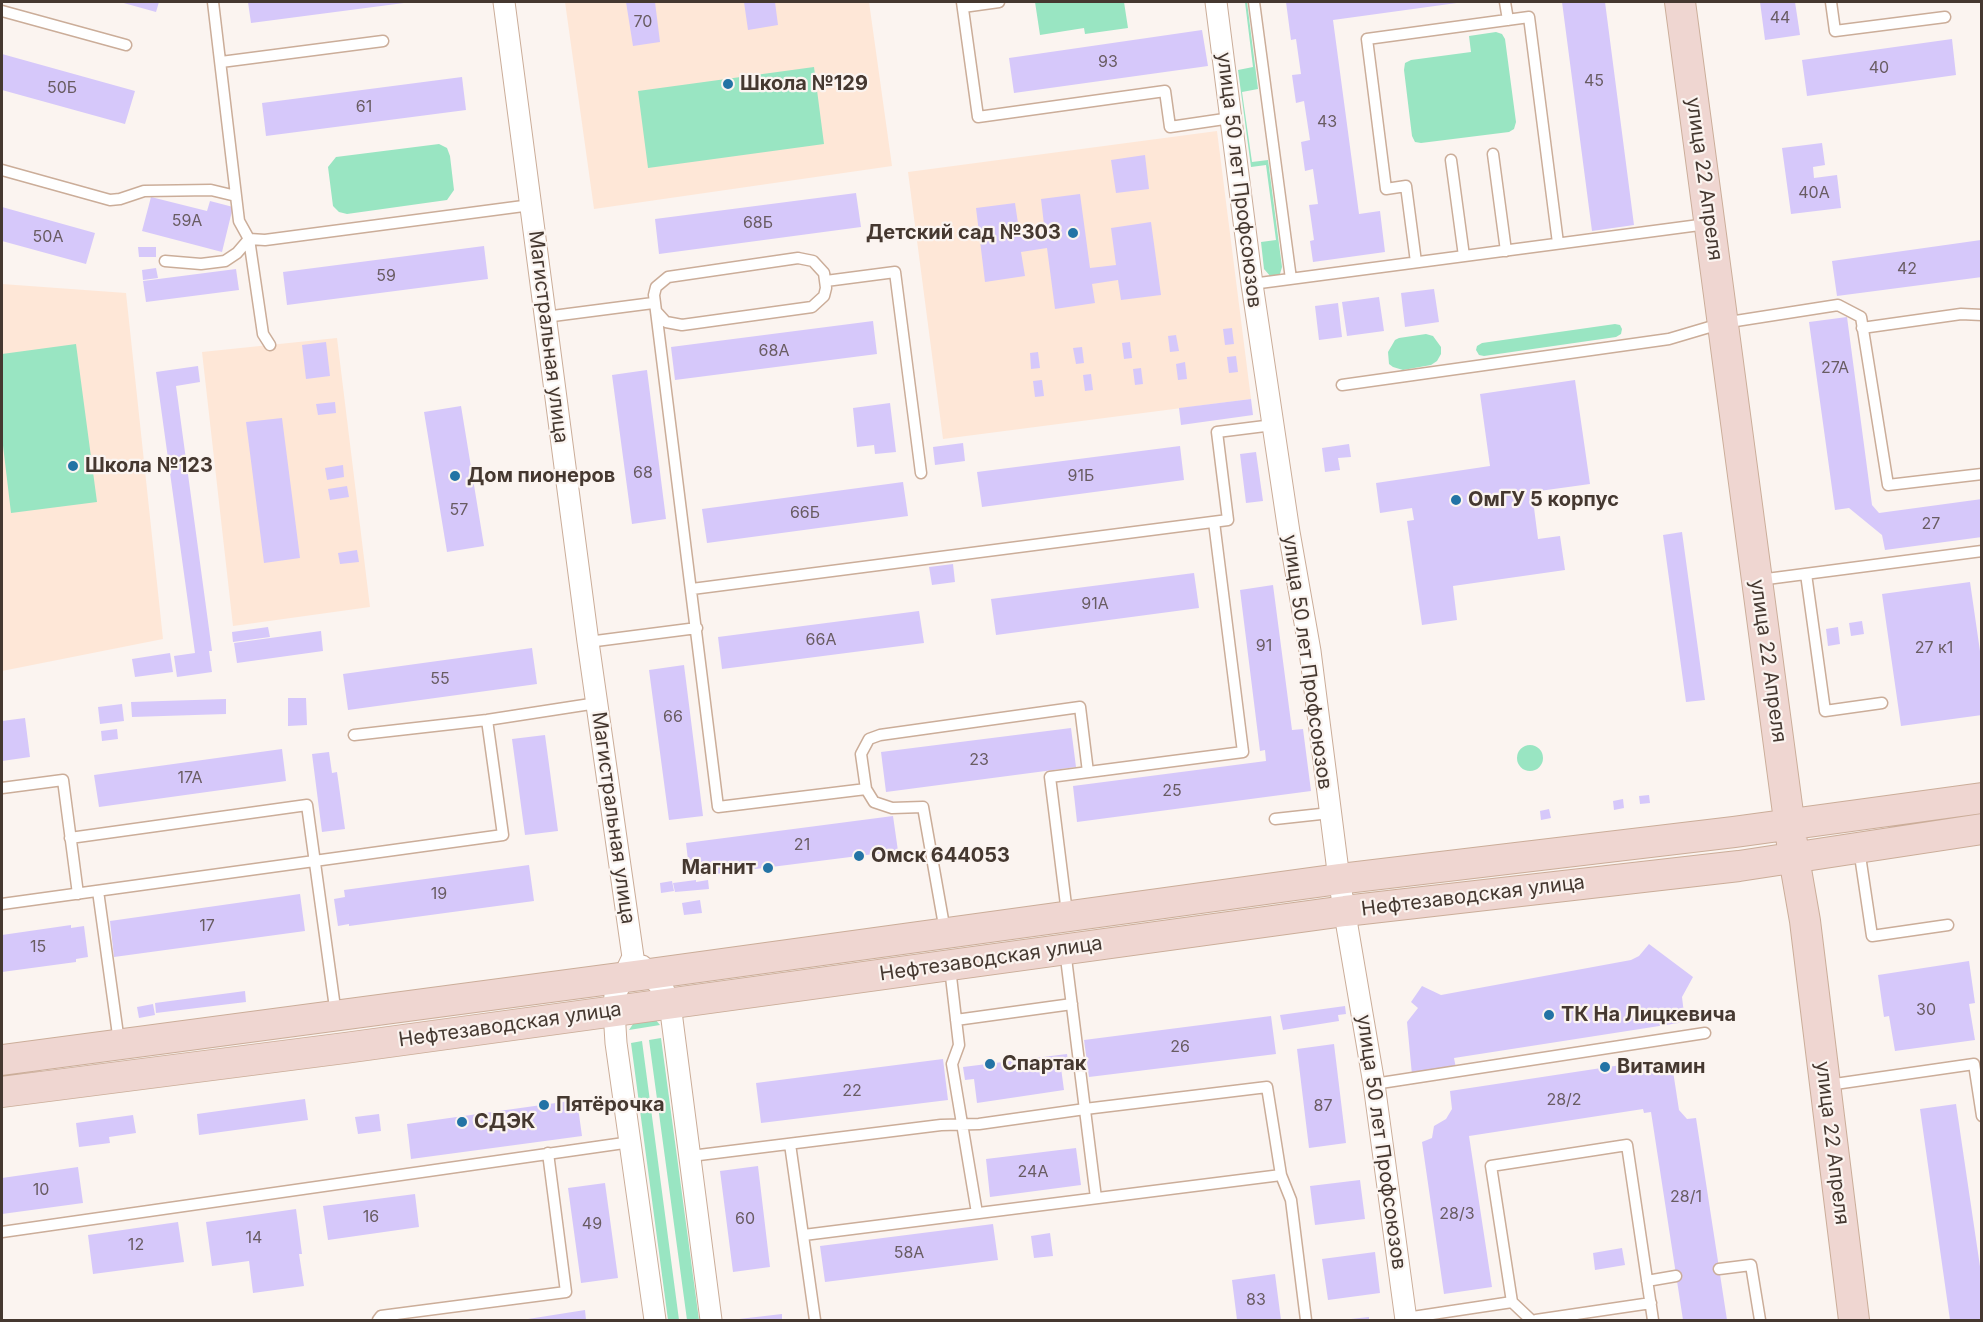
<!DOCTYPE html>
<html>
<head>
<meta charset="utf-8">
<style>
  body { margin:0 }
  #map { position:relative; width:1983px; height:1322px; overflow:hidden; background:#fbf4f0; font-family:Inter,sans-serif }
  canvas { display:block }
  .frame { position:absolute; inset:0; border:3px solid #453830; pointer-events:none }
</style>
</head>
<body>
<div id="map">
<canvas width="1983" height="1322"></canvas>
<div class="frame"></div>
</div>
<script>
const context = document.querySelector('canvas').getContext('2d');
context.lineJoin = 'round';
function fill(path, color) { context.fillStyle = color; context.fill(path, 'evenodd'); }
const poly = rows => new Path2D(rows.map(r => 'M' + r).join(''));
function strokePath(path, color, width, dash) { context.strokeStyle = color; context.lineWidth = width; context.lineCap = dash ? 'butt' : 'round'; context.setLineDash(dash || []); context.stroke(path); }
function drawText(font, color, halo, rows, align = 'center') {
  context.font = font + ' Inter,sans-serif'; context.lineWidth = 4.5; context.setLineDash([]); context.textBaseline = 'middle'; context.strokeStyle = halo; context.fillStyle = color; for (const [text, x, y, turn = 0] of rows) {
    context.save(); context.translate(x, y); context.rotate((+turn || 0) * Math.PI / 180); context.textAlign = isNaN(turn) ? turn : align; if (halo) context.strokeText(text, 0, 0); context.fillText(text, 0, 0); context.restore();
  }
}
const built = poly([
  [565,2,869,2,892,166,594,209],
  [1217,131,1251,399,943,439,908,172],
  [2,284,126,293,163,639,2,671],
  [337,338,370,607,233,626,202,352]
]);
const green = poly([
  [1035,2,1124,2,1128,28,1085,34,1084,28,1040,35],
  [1245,2,1247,2,1258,89,1242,92,1252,162,1268,160,1282,267,1280,274,1271,277,1264,269,1261,242,1276,240,1266,165,1251,167,1238,70,1253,67],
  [1496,32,1502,34,1505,39,1516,122,1514,129,1509,132,1421,143,1415,142,1412,136,1404,70,1405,63,1411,60,1471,52,1469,36],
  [814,67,824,144,648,168,638,91],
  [439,144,447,148,450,156,454,190,447,200,347,214,339,212,333,206,328,167,336,157],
  [1615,324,1620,325,1622,329,1621,334,1616,337,1484,356,1479,355,1476,350,1477,346,1482,343],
  [1426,334,1433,336,1441,347,1441,354,1437,361,1431,365,1403,370,1393,367,1389,364,1388,352,1395,340,1399,338],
  [76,344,97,502,11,513,2,437,2,354],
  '1517 758a13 13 0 1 1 26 0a13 13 0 1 1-26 0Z',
  [655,1019,660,1025,629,1030,635,1021],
  [661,1038,699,1320,687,1320,649,1040],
  [642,1041,679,1320,668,1320,631,1043]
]);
const building = poly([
  [120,2,159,2,156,12],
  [248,2,404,2,404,3,251,23],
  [626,2,655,2,660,42,633,46],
  [744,2,775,2,778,25,748,30],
  [1286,2,1464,2,1333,20,1359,214,1380,211,1385,252,1313,262,1310,241,1314,240,1309,205,1318,204,1313,169,1305,171,1301,142,1310,140,1304,101,1296,103,1292,75,1301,74,1296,39,1291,40],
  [1562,2,1605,2,1634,225,1592,231],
  [1760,2,1795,2,1800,35,1765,40],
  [1202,30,1208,66,1014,93,1009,58],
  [1952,39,1956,75,1807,96,1802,60],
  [2,54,135,91,125,124,2,90],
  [462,77,466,110,266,136,262,103],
  [1822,143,1825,165,1813,167,1814,178,1837,175,1841,208,1791,214,1782,148],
  [1145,155,1149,189,1116,193,1111,160],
  [856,193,861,227,659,254,655,219],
  [1080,194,1090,268,1116,265,1111,228,1151,222,1161,295,1121,300,1118,280,1092,284,1095,303,1055,309,1047,248,1021,252,1025,276,985,282,976,208,1015,203,1020,237,1045,233,1041,199],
  [151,197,207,211,210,201,233,207,222,252,142,231],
  [2,207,95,233,86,264,2,241],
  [1981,240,1982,277,1837,296,1832,261],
  [484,246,488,279,287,305,283,272],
  [138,247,156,247,156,257,139,257],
  [156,268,158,278,143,280,142,270],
  [236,269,239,290,146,302,143,281],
  [1434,289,1439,322,1405,327,1401,293],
  [1379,297,1384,331,1347,336,1342,302],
  [1338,303,1342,337,1319,340,1315,306],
  [1847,317,1872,505,1879,513,1982,499,1982,537,1885,550,1882,535,1849,508,1835,510,1809,322],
  [873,321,877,354,675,380,671,347],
  [1232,328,1234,344,1225,345,1223,329],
  [1176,335,1179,351,1170,352,1168,336],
  [326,342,330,376,306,379,302,345],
  [1130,342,1132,358,1124,359,1122,343],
  [1082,347,1084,363,1076,364,1073,348],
  [1038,352,1040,368,1031,369,1030,353],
  [1236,356,1238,372,1229,373,1227,357],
  [1185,362,1187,379,1178,380,1176,364],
  [198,366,200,382,176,386,212,651,209,651,212,672,177,677,174,656,195,653,156,372],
  [1141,368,1143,384,1135,385,1133,369],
  [647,370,666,519,632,524,612,375],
  [1091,374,1093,390,1085,391,1083,375],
  [1042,380,1044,396,1035,397,1033,381],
  [1575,380,1590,484,1532,492,1538,539,1560,536,1565,570,1453,586,1457,620,1422,625,1407,521,1414,520,1412,508,1380,513,1376,483,1490,466,1480,394],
  [1251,399,1253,415,1181,425,1179,408],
  [335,402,336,413,318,415,316,404],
  [890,403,896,452,875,454,874,445,857,447,853,408],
  [461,406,484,546,447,552,424,412],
  [282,418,300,558,264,563,246,422],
  [963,443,965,461,935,465,933,447],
  [1349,444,1351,457,1338,458,1340,470,1325,472,1322,448],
  [1180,446,1184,480,982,507,977,472],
  [1256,452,1263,501,1246,503,1240,454],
  [343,465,344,477,327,480,325,468],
  [903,482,908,516,707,543,702,509],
  [347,486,349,497,330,500,328,489],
  [1682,532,1705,700,1686,702,1663,535],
  [357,550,359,562,340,564,338,553],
  [953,564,955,582,932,585,929,567],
  [1194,573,1199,608,996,635,991,599],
  [1970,582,1982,665,1982,715,1901,726,1882,594],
  [1273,585,1292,730,1303,729,1311,791,1077,822,1073,786,1266,761,1265,750,1260,751,1240,590],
  [919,611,924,643,722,669,718,637],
  [1862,621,1864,634,1851,636,1849,623],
  [268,627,270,637,233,642,232,632],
  [1838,627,1840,644,1828,646,1826,629],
  [321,631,323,651,237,663,234,643],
  [532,648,537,684,348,710,343,674],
  [170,653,173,672,135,677,132,659],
  [684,665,703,816,669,820,649,670],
  [288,698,306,698,307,725,288,726],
  [226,699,226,714,132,717,131,702],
  [122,704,124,721,100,724,98,707],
  [25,718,30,757,2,761,2,721],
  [1071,728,1076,767,886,792,881,752],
  [117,729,118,739,102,741,101,731],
  [545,735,558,831,525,835,512,739],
  [282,749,286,781,99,807,94,775],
  [329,752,332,773,337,772,345,829,322,832,312,754],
  [1649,795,1650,803,1640,804,1639,796],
  [1623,799,1624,808,1614,810,1613,801],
  [1549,809,1551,818,1541,820,1540,811],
  [893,816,898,851,700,876,698,859,688,860,686,843],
  [529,865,534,901,349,926,349,924,338,926,334,899,345,897,344,890],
  [696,880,696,882,708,880,709,889,675,892,673,883],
  [672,881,674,891,661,893,660,883],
  [300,894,305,931,114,957,110,921],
  [700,900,702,913,684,915,682,903],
  [71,925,71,928,84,926,88,957,76,959,76,962,2,972,2,935],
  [1649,944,1693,977,1682,997,1685,1022,1454,1058,1456,1068,1412,1075,1407,1022,1418,1008,1411,1002,1422,986,1441,995,1631,960,1639,956],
  [1969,961,1975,1003,1969,1004,1975,1040,1895,1051,1889,1016,1884,1017,1878,975],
  [245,991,246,1002,156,1013,155,1003],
  [153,1004,155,1015,139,1018,137,1007],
  [1345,1006,1346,1014,1338,1015,1339,1021,1283,1030,1280,1015],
  [1271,1016,1276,1054,1089,1077,1084,1040],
  [1334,1044,1346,1143,1309,1148,1297,1049],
  [1067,1054,1069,1067,1061,1068,1064,1090,977,1103,974,1079,965,1080,963,1067],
  [943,1059,948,1100,761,1123,756,1083],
  [1654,1060,1673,1071,1679,1110,1687,1119,1696,1118,1727,1320,1683,1320,1651,1112,1644,1113,1643,1109,1469,1136,1492,1287,1444,1294,1422,1142,1432,1138,1434,1126,1446,1119,1452,1109,1450,1091],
  [305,1099,308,1120,199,1135,197,1114],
  [577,1100,582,1136,411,1159,407,1124],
  [1956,1104,1982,1280,1982,1320,1950,1320,1920,1109],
  [379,1114,381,1131,358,1134,355,1117],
  [133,1115,136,1133,109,1137,110,1143,79,1147,76,1123],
  [1076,1148,1081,1185,990,1197,986,1159],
  [758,1166,770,1267,733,1272,720,1171],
  [78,1167,83,1203,2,1214,2,1178],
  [1360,1180,1365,1219,1315,1225,1310,1186],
  [605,1183,618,1278,581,1283,568,1188],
  [415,1194,419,1227,328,1240,323,1206],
  [296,1209,302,1254,299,1254,304,1286,253,1293,249,1261,212,1266,206,1222],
  [178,1222,184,1262,93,1274,88,1235],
  [993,1224,998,1260,825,1282,820,1246],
  [1050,1233,1053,1256,1034,1258,1031,1236],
  [1622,1248,1625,1265,1595,1270,1593,1253],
  [1375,1252,1380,1293,1328,1300,1322,1259],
  [1275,1274,1281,1320,1237,1320,1232,1280],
  [585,1310,586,1320,528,1320,528,1319],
  [782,1314,782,1320,739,1320,739,1319],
  [1369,1317,1369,1320,1351,1320,1351,1319]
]);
const service = poly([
  [213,2,239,221,249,239,265,240,531,205],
  [962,2,978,117,1165,91,1170,127,1231,118],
  [1254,2,1291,279],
  [1505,2,1508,20],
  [1831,2,1835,31,1945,17],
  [963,7,999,2],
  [2,11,126,45],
  [221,62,383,41],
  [1493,154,1506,251],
  [1451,160,1464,256],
  [2,170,110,200,120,199,144,191,211,190,236,196],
  [249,239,263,334,270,345],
  [798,258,813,261,824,273,826,288,824,296,812,307,682,325,666,322,656,311,654,295,656,287,668,277,798,258],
  [165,261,201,264,225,261,237,253,249,239],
  [1416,262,1406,186,1386,189,1367,39,1529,17,1558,243],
  [826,281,895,272,921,473],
  [1252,284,1707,224],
  [656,311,718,807,866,789],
  [545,317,653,303],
  [1862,328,1961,314,1982,315],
  [1342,385,1669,339,1723,323,1838,305,1861,317,1888,485,1982,474],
  [1806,574,1825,711,1882,703],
  [1759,580,1982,551],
  [692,589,1228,520,1217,432,1273,425],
  [588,642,697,628],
  [354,735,487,720,597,703],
  [2,788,63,780,78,894],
  [1275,819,1330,813],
  [70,838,307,805,336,1015],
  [1859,849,1872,936,1948,925],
  [98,891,119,1042],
  [2,904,503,835,487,720],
  [1067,913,1050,777,1243,752,1214,522],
  [945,931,923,807,892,808,874,802,866,789,861,754,869,739,880,735,1080,707,1088,772],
  [1065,950,1096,1198],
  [950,968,959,1045,952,1064,977,1213],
  [956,1020,1072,1004],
  [1374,1084,1705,1033],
  [1828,1085,1974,1064,1982,1116],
  [790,1144,815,1320],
  [691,1156,941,1125,979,1124,1085,1109,1267,1087,1281,1175,1291,1200,1306,1320],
  [2,1232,631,1142],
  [804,1235,1281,1175],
  [1719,1269,1751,1265,1760,1320],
  [1647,1281,1676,1276],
  [1406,1318,1512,1302],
  [378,1320,381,1316,566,1292,548,1153],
  [1531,1320,1512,1302,1491,1166,1627,1145,1653,1320],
  [1536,1320,1651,1303]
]);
const minor = poly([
  [504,2,588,642,633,957,615,995,614,1011,616,1043,655,1320],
  [1216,2,1252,284,1289,532,1310,651,1339,879,1374,1084,1406,1320],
  [642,966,663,989,670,1004,711,1320]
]);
const secondary = poly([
  [1680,2,1794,858,1805,921,1854,1320],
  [2,1060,649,974,1339,879,1734,832,1982,798],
  [2,1092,345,1048,1345,911,1739,866,1982,829]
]);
const markers = [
  [728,84,6,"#2373a5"],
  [1073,233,6,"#2373a5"],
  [73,466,6,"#2373a5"],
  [455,476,6,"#2373a5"],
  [1456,500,6,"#2373a5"],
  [859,856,6,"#2373a5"],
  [768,868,6,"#2373a5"],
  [1549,1015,6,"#2373a5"],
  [990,1064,6,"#2373a5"],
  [1605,1067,6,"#2373a5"],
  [544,1105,6,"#2373a5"],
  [462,1122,6,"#2373a5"]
];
const numberNames = [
  ["44",1780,18],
  ["70",643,22],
  ["93",1108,62],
  ["40",1879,68],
  ["45",1594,81],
  ["50Б",62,88],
  ["61",364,107],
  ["43",1327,122],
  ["40А",1814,193],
  ["59А",187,221],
  ["68Б",758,223],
  ["50А",48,237],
  ["42",1907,269],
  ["59",386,276],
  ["68А",774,351],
  ["27А",1835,368],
  ["68",643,473],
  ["91Б",1081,476],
  ["57",459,510],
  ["66Б",805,513],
  ["27",1931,524],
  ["91А",1095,604],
  ["66А",821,640],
  ["91",1264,646],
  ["27 к1",1934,648],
  ["55",440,679],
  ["66",673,717],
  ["23",979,760],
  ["17А",190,778],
  ["25",1172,791],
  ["21",802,845],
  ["19",439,894],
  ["17",207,926],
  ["15",38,947],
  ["30",1926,1010],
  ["26",1180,1047],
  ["22",852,1091],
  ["28/2",1564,1100],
  ["87",1323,1106],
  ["24А",1033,1172],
  ["10",41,1190],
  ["28/1",1686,1197],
  ["28/3",1457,1214],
  ["16",371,1217],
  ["60",745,1219],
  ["49",592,1224],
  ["14",254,1238],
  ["12",136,1245],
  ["58А",909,1253],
  ["83",1256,1300]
];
const poiNames = [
  ["Школа №129",740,84],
  ["Детский сад №303",1061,233,"right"],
  ["Школа №123",85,466],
  ["Дом пионеров",467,476],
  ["ОмГУ 5 корпус",1468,500],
  ["Омск 644053",871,856],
  ["Магнит",756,868,"right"],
  ["ТК На Лицкевича",1561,1015],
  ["Спартак",1002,1064],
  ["Витамин",1617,1067],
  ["Пятёрочка",556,1105],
  ["СДЭК",474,1122]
];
const streetNames = [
  ["улица 22 Апреля",1704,179,82],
  ["улица 50 лет Профсоюзов",1239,180,83],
  ["Магистральная улица",548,337,83],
  ["улица 22 Апреля",1768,661,82],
  ["улица 50 лет Профсоюзов",1307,662,82],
  ["Магистральная улица",613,818,82],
  ["Нефтезаводская улица",1473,896,-7],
  ["Нефтезаводская улица",991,959,-8],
  ["Нефтезаводская улица",510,1025,-8],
  ["улица 50 лет Профсоюзов",1381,1142,82],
  ["улица 22 Апреля",1832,1143,83]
];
fill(built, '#fee7d7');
fill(green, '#99e5c2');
fill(building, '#d6c8fa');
strokePath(service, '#cbad99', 13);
strokePath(minor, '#cbad99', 23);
strokePath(secondary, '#cbad99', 32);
strokePath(service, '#fff', 10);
strokePath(minor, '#fff', 21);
strokePath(secondary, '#efd6d1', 30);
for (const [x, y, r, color] of markers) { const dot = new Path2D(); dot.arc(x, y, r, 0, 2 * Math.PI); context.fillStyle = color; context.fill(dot); strokePath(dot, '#fbf4f0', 2); }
drawText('16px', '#695c62', null, numberNames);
drawText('bold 20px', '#453830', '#fbf4f0', poiNames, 'left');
drawText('20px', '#453830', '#fbf4f0', streetNames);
</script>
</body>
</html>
